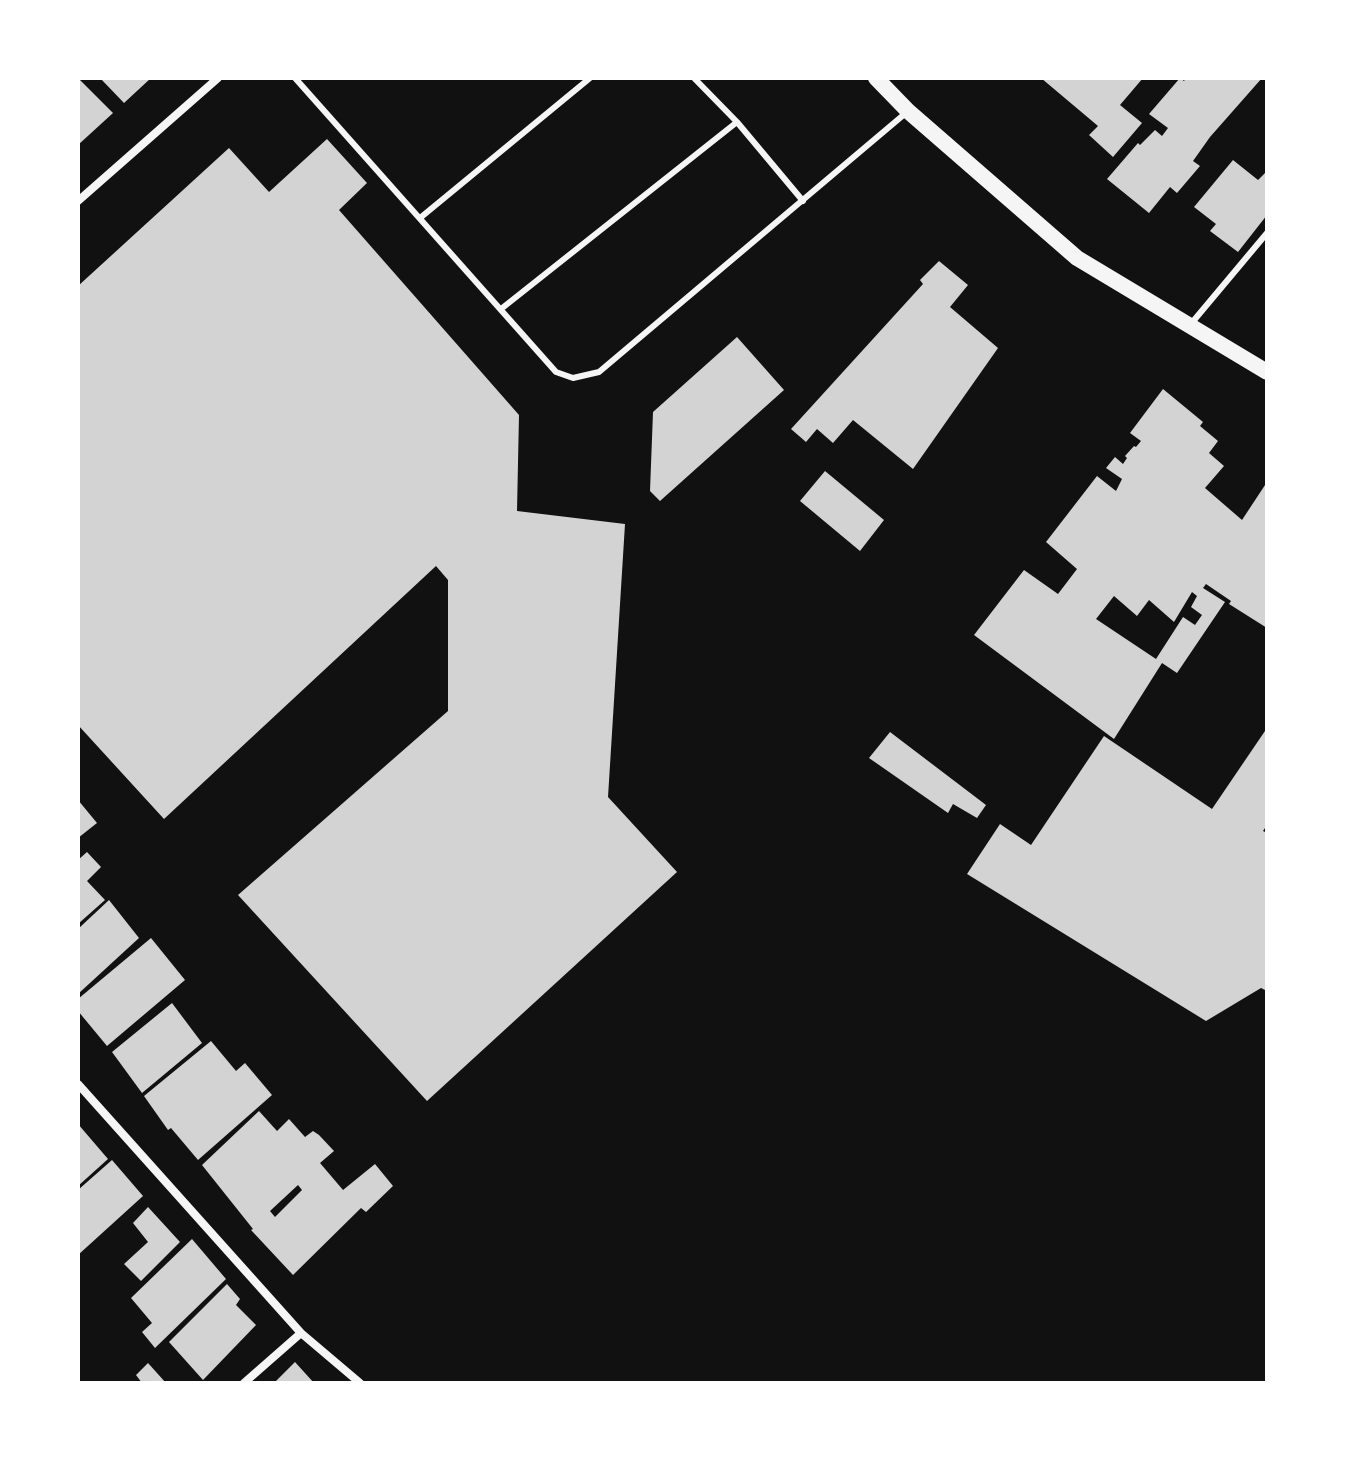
<!DOCTYPE html>
<html>
<head>
<meta charset="utf-8">
<style>
  body { margin:0 }
  #map { position:relative; width:1345px; height:1461px; overflow:hidden; background:#111; font-family:Montserrat,sans-serif }
  canvas { display:block }
  .frame { position:absolute; inset:0; border:80px solid #fff; pointer-events:none }
</style>
</head>
<body>
<div id="map">
<canvas width="1345" height="1461"></canvas>
<div class="frame"></div>
</div>
<script>
const context = document.querySelector('canvas').getContext('2d');
context.lineJoin = 'round';
function fill(path, color) { context.fillStyle = color; context.fill(path, 'evenodd'); }
const poly = rows => new Path2D(rows.map(r => 'M' + r).join(''));
function strokePath(path, color, width, dash) { context.strokeStyle = color; context.lineWidth = width; context.lineCap = dash ? 'butt' : 'round'; context.setLineDash(dash || []); context.stroke(path); }
const building = poly([
  [78,78,113,113,78,145],
  [100,78,151,78,124,103],
  [1041,78,1143,78,1120,105,1142,123,1113,157,1089,135,1098,126],
  [1180,78,1184,81,1186,78,1262,78,1210,137,1193,161,1200,166,1177,193,1170,187,1149,213,1107,179,1138,143,1140,145,1155,130,1162,136,1168,128,1149,114],
  [327,139,367,183,339,210,519,415,517,511,625,524,608,797,677,872,427,1101,238,895,448,711,448,580,436,566,164,819,78,725,78,286,229,148,269,192],
  [1233,160,1258,180,1267,171,1267,215,1238,252,1210,231,1216,224,1194,207],
  [939,261,968,285,950,307,998,348,913,469,853,420,833,443,817,429,806,442,791,429,923,284,920,280],
  [737,337,784,390,660,501,650,491,653,412],
  [1163,389,1203,422,1200,426,1218,441,1209,453,1224,466,1205,488,1242,520,1267,482,1267,628,1229,604,1231,601,1206,584,1203,588,1225,602,1177,673,1162,663,1114,739,974,635,1024,570,1058,594,1077,569,1046,542,1097,476,1116,491,1122,479,1106,468,1115,457,1123,464,1127,458,1125,456,1134,446,1136,447,1141,441,1130,433],
  [1192,592,1197,596,1191,607,1202,615,1195,625,1183,617,1156,659,1096,619,1114,596,1137,616,1149,600,1174,622],
  [825,471,884,520,860,551,800,501],
  [1267,728,1267,825,1263,831,1267,833,1267,991,1261,988,1206,1021,967,874,1000,824,1031,845,1104,736,1212,809],
  [890,732,986,805,977,818,953,804,948,813,869,758],
  [78,800,97,823,78,838],
  [87,852,101,867,87,881,105,900,78,924,78,860],
  [109,900,139,938,78,994,78,929],
  [151,938,185,980,107,1046,78,1011,78,999],
  [172,1003,202,1043,142,1093,112,1052],
  [211,1041,236,1071,245,1063,272,1095,198,1160,171,1128,168,1130,144,1096],
  [259,1111,277,1131,289,1119,305,1137,313,1131,319,1135,334,1151,320,1163,343,1190,375,1164,393,1186,366,1212,361,1208,293,1275,251,1230,253,1229,202,1165],
  [298,1185,302,1190,275,1217,270,1211],
  [78,1124,108,1159,78,1186],
  [112,1160,143,1196,78,1255,78,1190],
  [148,1207,180,1242,141,1281,124,1264,148,1242,133,1223],
  [192,1239,226,1279,155,1348,142,1332,152,1323,131,1298],
  [227,1284,240,1299,236,1305,256,1325,203,1380,169,1342],
  [295,1362,314,1383,274,1383],
  [148,1363,166,1383,142,1383,136,1375]
]);
const service = poly([
  [295,78,556,372,573,378,599,372,907,112],
  [694,78,737,122,803,201],
  [420,218,590,78],
  [501,309,737,122],
  [1190,325,1267,233]
]);
const minor = poly([
  [78,201,218,78],
  [78,1084,301,1333,360,1383],
  [244,1383,301,1333]
]);
const secondary = poly([
  [876,78,908,111,1077,258,1267,372]
]);
fill(building, '#d3d3d3');
strokePath(service, '#f5f5f5', 6);
strokePath(minor, '#f5f5f5', 8);
strokePath(secondary, '#f5f5f5', 16);
</script>
</body>
</html>
